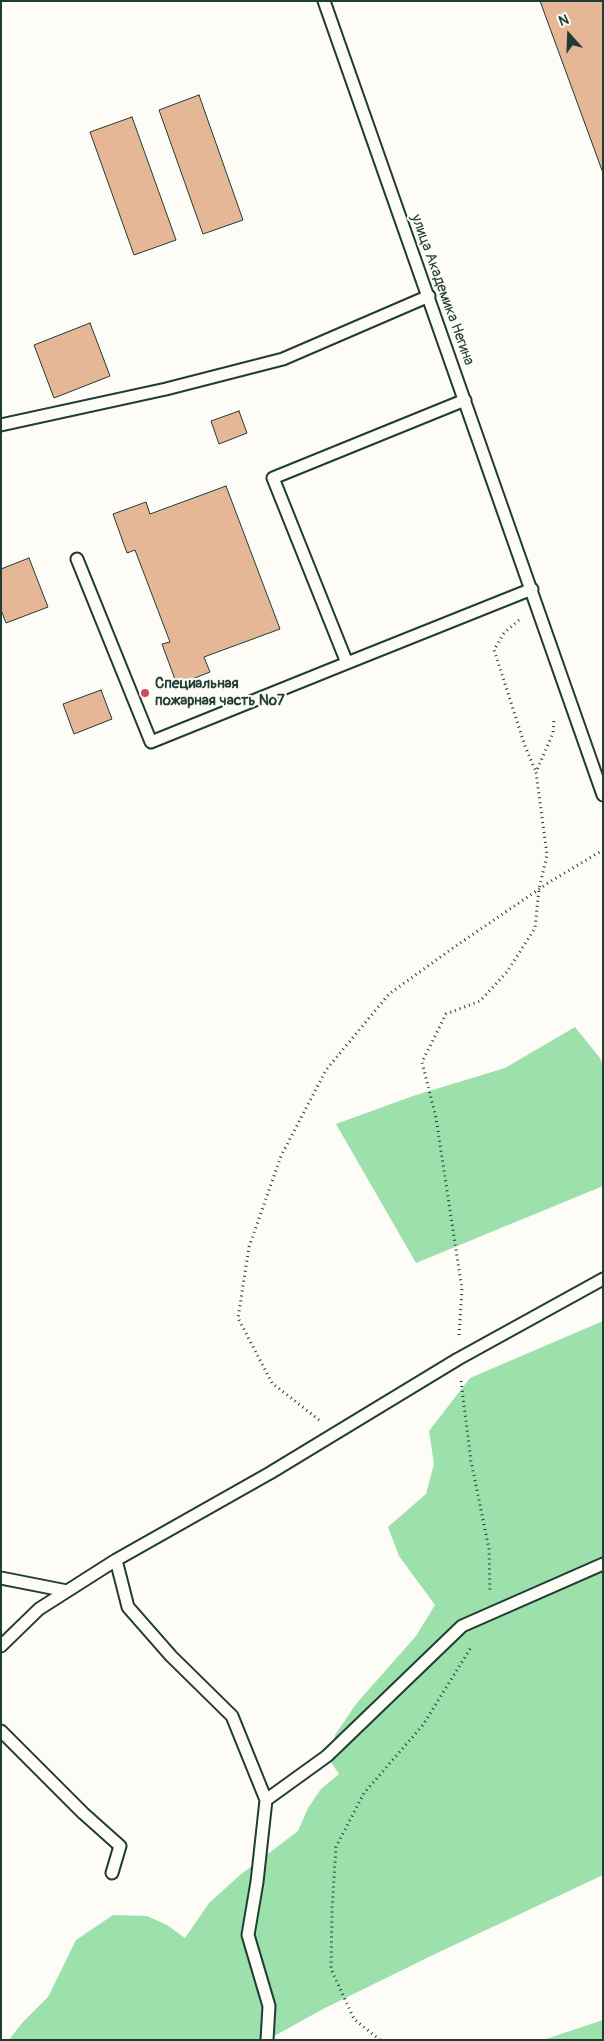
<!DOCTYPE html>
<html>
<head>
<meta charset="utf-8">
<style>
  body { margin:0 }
  #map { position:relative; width:604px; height:2041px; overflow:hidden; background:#fdfcf7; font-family:Pangolin,sans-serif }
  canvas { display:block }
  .frame { position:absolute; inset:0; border:2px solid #1f3d34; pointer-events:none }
  .north { position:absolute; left:544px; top:10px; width:50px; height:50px; -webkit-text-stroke:4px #fdfcf7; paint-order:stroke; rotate:340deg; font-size:14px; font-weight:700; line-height:20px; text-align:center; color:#1f3d34 }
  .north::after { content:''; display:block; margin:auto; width:18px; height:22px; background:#1f3d34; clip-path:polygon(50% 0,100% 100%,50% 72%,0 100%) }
</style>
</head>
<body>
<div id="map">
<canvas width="604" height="2041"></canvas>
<div class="frame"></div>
<div class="north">N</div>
</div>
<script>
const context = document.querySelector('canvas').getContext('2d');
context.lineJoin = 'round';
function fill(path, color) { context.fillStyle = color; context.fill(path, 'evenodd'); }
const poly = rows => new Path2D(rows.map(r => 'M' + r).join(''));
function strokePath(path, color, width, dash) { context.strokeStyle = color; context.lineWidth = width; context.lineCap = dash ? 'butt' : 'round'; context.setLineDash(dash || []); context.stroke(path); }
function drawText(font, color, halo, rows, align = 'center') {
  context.font = font + ' Pangolin,sans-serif'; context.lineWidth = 4; context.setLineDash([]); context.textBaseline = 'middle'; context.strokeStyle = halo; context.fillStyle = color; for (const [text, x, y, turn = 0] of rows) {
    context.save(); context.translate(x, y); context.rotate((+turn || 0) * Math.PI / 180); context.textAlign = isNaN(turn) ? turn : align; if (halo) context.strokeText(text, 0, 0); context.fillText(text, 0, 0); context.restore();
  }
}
const green = poly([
  [575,1027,600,1058,603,1066,603,1186,416,1263,336,1124,413,1096,505,1068],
  [603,1321,603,1875,435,1954,323,2009,267,2040,9,2040,22,2023,48,1997,76,1940,113,1915,147,1916,167,1925,185,1938,209,1903,240,1875,298,1831,308,1808,321,1789,339,1774,331,1762,335,1735,356,1704,416,1636,435,1605,399,1556,388,1527,426,1494,434,1464,429,1431,470,1378],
  [603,2020,603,2040,543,2040]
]);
const building = poly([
  [540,1,603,1,603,173,540,1],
  [199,95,243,220,203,234,159,110,199,95],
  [132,117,176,240,134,255,90,132,132,117],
  [90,323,110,376,54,398,34,345,90,323],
  [239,411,247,433,219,444,211,421,239,411],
  [226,486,280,629,204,657,210,672,177,685,162,644,170,642,135,550,127,553,113,514,146,502,150,514,226,486],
  [29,558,48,607,6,623,1,610,1,569,29,558],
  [101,690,112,719,74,734,63,704,101,690]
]);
const path = poly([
  [519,620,504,633,494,650,525,746,536,772],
  [459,1335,462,1289,436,1118,422,1062,446,1014,480,1001,507,972,535,928,539,889,547,855,536,772,553,733,554,721],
  [461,1381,471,1461,489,1549,490,1593],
  [319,1420,272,1383,238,1318,249,1247,281,1156,326,1070,389,994,453,948,548,883,603,850],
  [380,2040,354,2019,331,1969,332,1910,336,1847,364,1793,423,1725,472,1646]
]);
const service = poly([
  [324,1,603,795],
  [465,400,273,478,347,663,532,589],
  [1,425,166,389,283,359,429,296],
  [77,559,151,742,347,663],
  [116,1560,128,1607,171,1656,232,1716,266,1800,257,1882,248,1935,269,2006,267,2040],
  [1,1578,67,1591],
  [1,1646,39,1609,116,1560,270,1473,458,1359,603,1279],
  [1,1731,83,1813,120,1846,112,1873],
  [266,1800,327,1756,462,1626,603,1564]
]);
const markers = [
  [145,693,5,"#d1495b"]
];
const streetNames = [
  ["улица Академика Негина",442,290,70]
];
const poiNames = [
  ["Специальная",155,684],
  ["пожарная часть №7",155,701]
];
fill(green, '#9ce0ac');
fill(building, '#e6b797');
strokePath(building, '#1f3d34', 1);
strokePath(service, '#1f3d34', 15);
strokePath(path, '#1f3d34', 3, [1, 4]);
strokePath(service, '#fdfcf7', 11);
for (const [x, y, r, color] of markers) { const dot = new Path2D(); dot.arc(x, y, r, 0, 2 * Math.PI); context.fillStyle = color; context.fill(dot); strokePath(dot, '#fdfcf7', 2); }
drawText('15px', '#1f3d34', '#fdfcf7', streetNames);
drawText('bold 15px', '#1f3d34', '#fdfcf7', poiNames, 'left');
</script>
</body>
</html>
